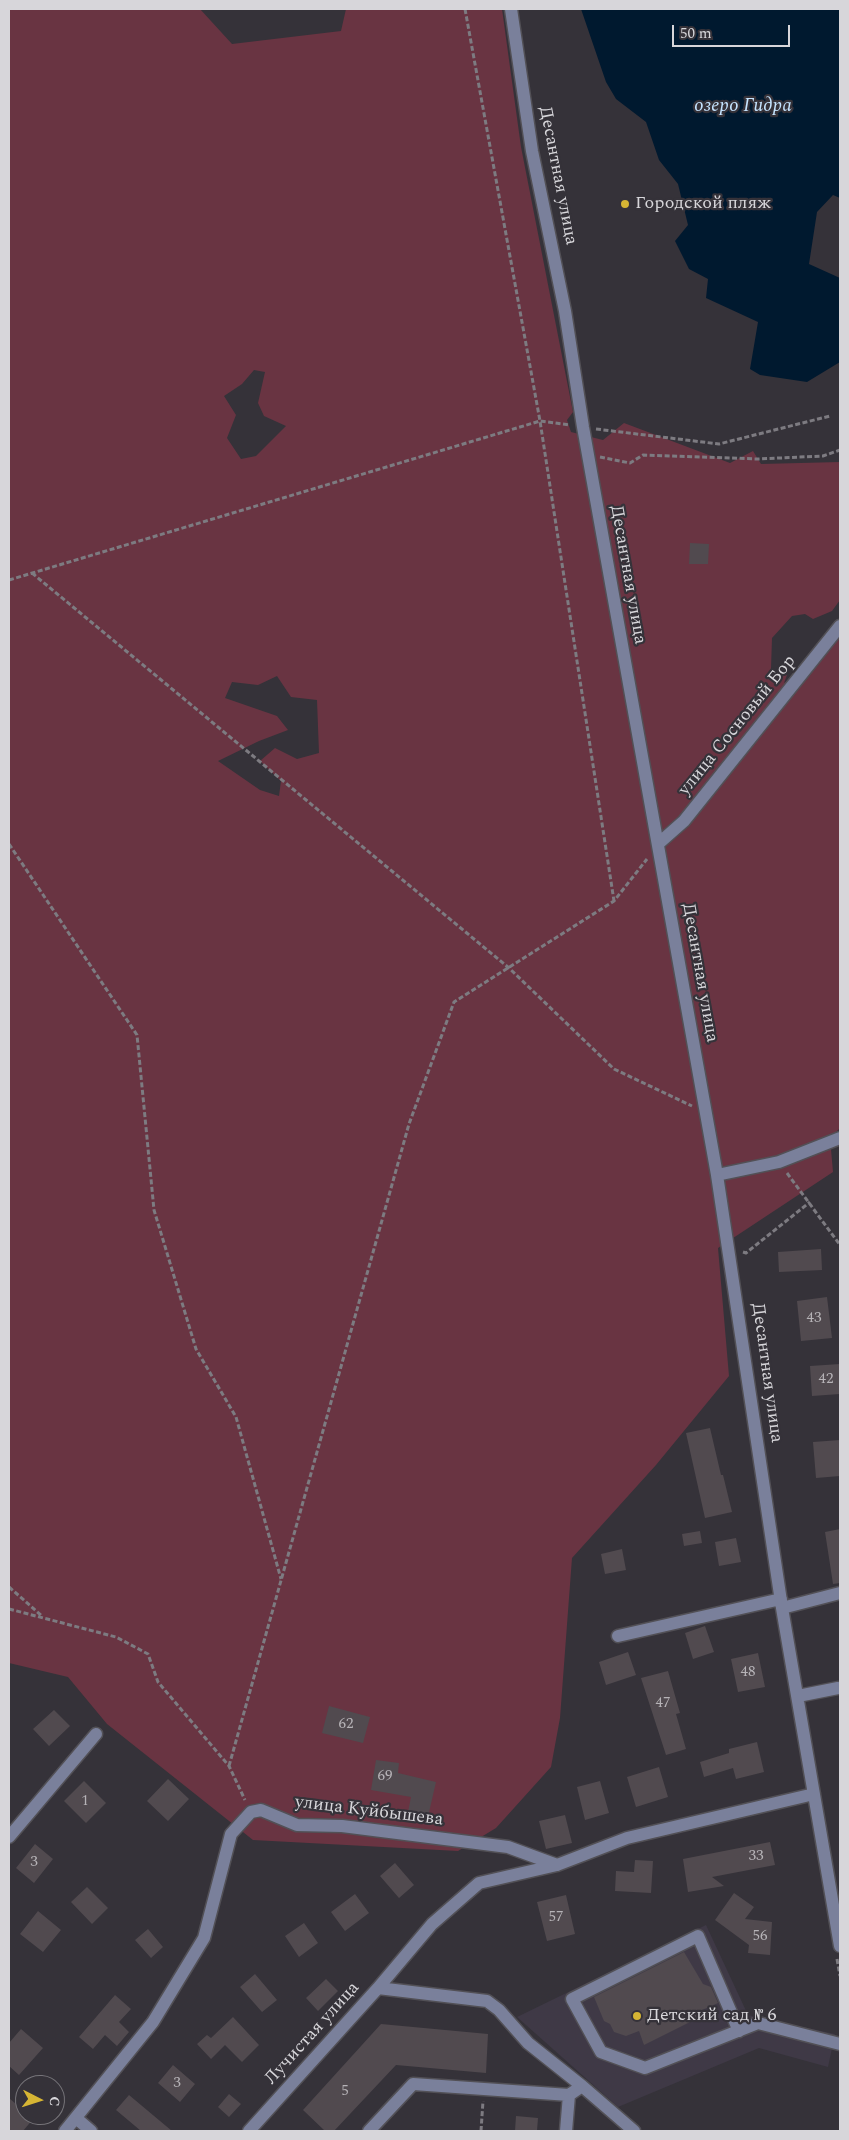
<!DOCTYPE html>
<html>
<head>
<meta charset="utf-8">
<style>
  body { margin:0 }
  #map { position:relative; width:849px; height:2140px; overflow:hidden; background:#353239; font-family:Spectral,serif }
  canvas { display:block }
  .frame { position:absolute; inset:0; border:10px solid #d7d6da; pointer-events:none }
  .north { position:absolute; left:15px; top:2075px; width:50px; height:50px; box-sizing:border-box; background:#353239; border:1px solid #767479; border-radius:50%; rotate:95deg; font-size:14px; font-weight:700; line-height:20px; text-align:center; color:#d7d6da }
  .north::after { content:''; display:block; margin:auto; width:18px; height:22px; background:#d6b534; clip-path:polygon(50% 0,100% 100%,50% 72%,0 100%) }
  .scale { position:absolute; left:672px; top:25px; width:118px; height:22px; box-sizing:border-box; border:2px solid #d7d6da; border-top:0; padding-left:6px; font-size:15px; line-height:18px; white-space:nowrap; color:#d7d6da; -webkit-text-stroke:4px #353239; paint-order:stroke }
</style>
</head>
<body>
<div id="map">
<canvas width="849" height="2140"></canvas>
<div class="frame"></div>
<div class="north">С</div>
<div class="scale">50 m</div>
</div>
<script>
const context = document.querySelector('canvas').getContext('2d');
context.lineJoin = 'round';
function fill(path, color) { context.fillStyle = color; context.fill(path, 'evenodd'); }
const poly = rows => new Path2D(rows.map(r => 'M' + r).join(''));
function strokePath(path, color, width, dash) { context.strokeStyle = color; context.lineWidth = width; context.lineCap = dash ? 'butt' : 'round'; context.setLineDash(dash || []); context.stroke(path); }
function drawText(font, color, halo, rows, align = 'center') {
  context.font = font + ' Spectral,serif'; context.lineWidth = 4.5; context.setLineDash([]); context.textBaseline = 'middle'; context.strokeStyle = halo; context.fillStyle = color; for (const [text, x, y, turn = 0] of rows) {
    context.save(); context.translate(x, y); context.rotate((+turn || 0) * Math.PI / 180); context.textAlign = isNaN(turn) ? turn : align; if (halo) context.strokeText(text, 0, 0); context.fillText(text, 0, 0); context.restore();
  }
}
const built = poly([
  [706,1925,748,2015,835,2034,828,2067,759,2048,618,2107,517,2017]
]);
const green = poly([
  [9,9,200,9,232,44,341,31,346,9,502,9,521,147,573,412,567,420,571,432,603,440,624,423,730,463,753,451,761,464,840,462,840,600,832,611,813,619,805,614,792,616,772,638,771,669,787,675,784,683,808,668,840,625,840,1128,830,1138,833,1172,718,1248,729,1376,656,1465,572,1558,560,1718,551,1767,496,1828,458,1851,253,1840,107,1724,68,1677,9,1663],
  [254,370,265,372,258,403,264,416,286,426,256,456,241,459,227,438,236,415,224,396,242,384],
  [277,676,291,697,317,700,319,753,297,759,275,748,260,761,281,781,279,796,260,790,218,761,259,741,288,730,277,716,225,698,232,682,258,685]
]);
const water = poly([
  [581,9,840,9,840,198,833,195,817,212,809,264,840,278,840,362,807,382,760,375,750,369,758,322,706,298,708,279,689,269,675,241,688,225,678,184,659,160,646,122,616,99,606,82]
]);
const building = poly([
  [690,543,709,544,708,564,689,564],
  [821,1249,822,1270,779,1272,778,1252],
  [827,1297,832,1338,801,1341,797,1301],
  [840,1364,840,1394,812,1396,810,1366],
  [710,1428,721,1475,723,1475,732,1512,705,1518,686,1433],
  [840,1440,840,1476,816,1478,813,1442],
  [840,1529,840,1583,833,1584,825,1532],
  [700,1531,702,1543,684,1546,682,1534],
  [736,1538,741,1562,719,1566,715,1542],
  [622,1549,626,1570,605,1574,601,1554],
  [705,1626,714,1652,693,1659,685,1633],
  [628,1652,636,1675,606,1685,599,1662],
  [758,1653,765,1687,738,1692,731,1659],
  [668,1671,680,1713,676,1714,686,1749,666,1755,641,1678],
  [329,1706,370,1717,363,1743,322,1733],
  [54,1710,70,1726,49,1746,33,1729],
  [757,1742,764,1772,736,1779,733,1768,704,1777,700,1762,729,1753,729,1749],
  [376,1760,399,1763,398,1773,436,1782,427,1821,407,1817,411,1797,371,1790],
  [659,1767,668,1797,636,1807,627,1777],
  [168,1779,189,1799,168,1821,147,1801],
  [84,1781,106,1803,86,1823,64,1801],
  [600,1781,609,1813,585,1820,577,1787],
  [565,1815,572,1843,546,1849,539,1821],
  [770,1842,775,1865,712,1877,724,1886,688,1892,683,1859],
  [35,1844,53,1859,34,1883,16,1868],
  [635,1860,653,1861,651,1893,615,1891,616,1871,634,1872],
  [395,1863,414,1885,399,1898,380,1876],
  [87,1887,108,1908,92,1924,71,1902],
  [734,1893,754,1907,745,1919,772,1922,770,1955,748,1953,749,1945,715,1920],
  [355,1894,369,1913,345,1931,331,1912],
  [566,1895,575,1934,547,1941,537,1902],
  [38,1911,61,1930,43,1952,20,1934],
  [304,1923,318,1943,299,1957,285,1936],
  [148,1929,163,1947,151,1958,135,1940],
  [684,1952,703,1984,711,1987,718,2003,700,2011,702,2016,644,2045,639,2031,626,2036,614,2032,610,2024,604,2021,594,1997],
  [255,1974,277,2000,262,2012,240,1987],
  [326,1979,338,1991,318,2011,306,1998],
  [115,1995,131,2009,119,2022,129,2032,117,2046,105,2035,93,2049,79,2037],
  [233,2017,259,2045,242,2062,225,2045,211,2059,197,2044,207,2035,211,2038],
  [381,2024,488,2034,486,2073,396,2065,334,2131,325,2131,303,2110],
  [21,2029,43,2048,19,2075,9,2066,9,2043],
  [173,2065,195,2084,180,2102,158,2083],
  [229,2094,241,2104,229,2117,218,2107],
  [129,2095,172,2131,141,2131,116,2110],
  [9,2098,25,2112,25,2115,33,2119,23,2131,9,2131],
  [516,2116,538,2118,537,2131,515,2131]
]);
const path = poly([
  [465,9,540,421,614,901],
  [596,429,719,444,830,416],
  [600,457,630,463,643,455,758,459,823,456,840,450],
  [32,573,509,968,614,1069,692,1106],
  [9,580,540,421,570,425],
  [9,844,137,1035,154,1210,196,1349,236,1417,281,1579],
  [787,1173,840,1245],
  [743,1252,746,1253,810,1202],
  [9,1587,42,1616],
  [9,1609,116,1637,148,1654,158,1682,229,1766,245,1800],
  [229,1766,409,1124,454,1002,614,901,647,859],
  [837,1959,840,1976],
  [481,2131,483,2101]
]);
const minor = poly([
  [511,9,532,151,565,311,583,427,717,1175,782,1608,840,1946],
  [658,844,684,821,840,626],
  [717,1175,779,1162,840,1138],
  [782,1608,840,1593],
  [618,1636,781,1599],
  [798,1696,838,1688],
  [9,1837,96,1734],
  [378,1988,432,1924,479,1883,557,1865,627,1838,814,1794],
  [739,2031,698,1936,572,1999,601,2052,645,2068,758,2023,840,2044],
  [76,2118,91,2131],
  [65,2131,153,2022,204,1938,231,1834,251,1812,261,1810,297,1825,342,1826,508,1847,557,1865],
  [249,2131,378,1988,487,2001,499,2010,528,2043,582,2086,634,2131],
  [369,2131,413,2084,569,2095,582,2086],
  [566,2131,569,2095]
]);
const markers = [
  [625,204,5,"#d6b534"],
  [637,2016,5,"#d6b534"]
];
const numberNames = [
  ["43",814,1319],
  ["42",826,1380],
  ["48",748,1673],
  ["47",663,1704],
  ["62",346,1725],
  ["69",385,1777],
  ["1",85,1802],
  ["33",756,1857],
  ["3",34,1863],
  ["57",556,1918],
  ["56",760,1937],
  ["3",177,2084],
  ["5",345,2092]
];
const streetNames = [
  ["Десантная улица",557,176,79],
  ["Десантная улица",627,575,80],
  ["улица Сосновый Бор",738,726,-51],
  ["Десантная улица",699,973,80],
  ["Десантная улица",766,1373,82],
  ["улица Куйбышева",369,1812,7],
  ["Лучистая улица",313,2034,-48]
];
const poiNames = [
  ["Городской пляж",635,204],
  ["Детский сад № 6",647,2016]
];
const waterNames = [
  ["озеро Гидра",743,107]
];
fill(built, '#3f3946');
fill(green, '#693442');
fill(water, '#00192f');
fill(building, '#514a4f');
strokePath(minor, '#525056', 15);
strokePath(path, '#7d7b81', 3, [5, 2.5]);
strokePath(minor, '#7a809b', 12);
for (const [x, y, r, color] of markers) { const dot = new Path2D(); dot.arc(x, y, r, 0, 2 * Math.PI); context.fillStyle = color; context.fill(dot); strokePath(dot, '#353239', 2); }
drawText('15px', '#b6b3b7', null, numberNames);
drawText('18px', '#d7d6da', '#353239', streetNames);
drawText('18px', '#d7d6da', '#353239', poiNames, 'left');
drawText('italic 19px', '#c5e4ff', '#353239', waterNames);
</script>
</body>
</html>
